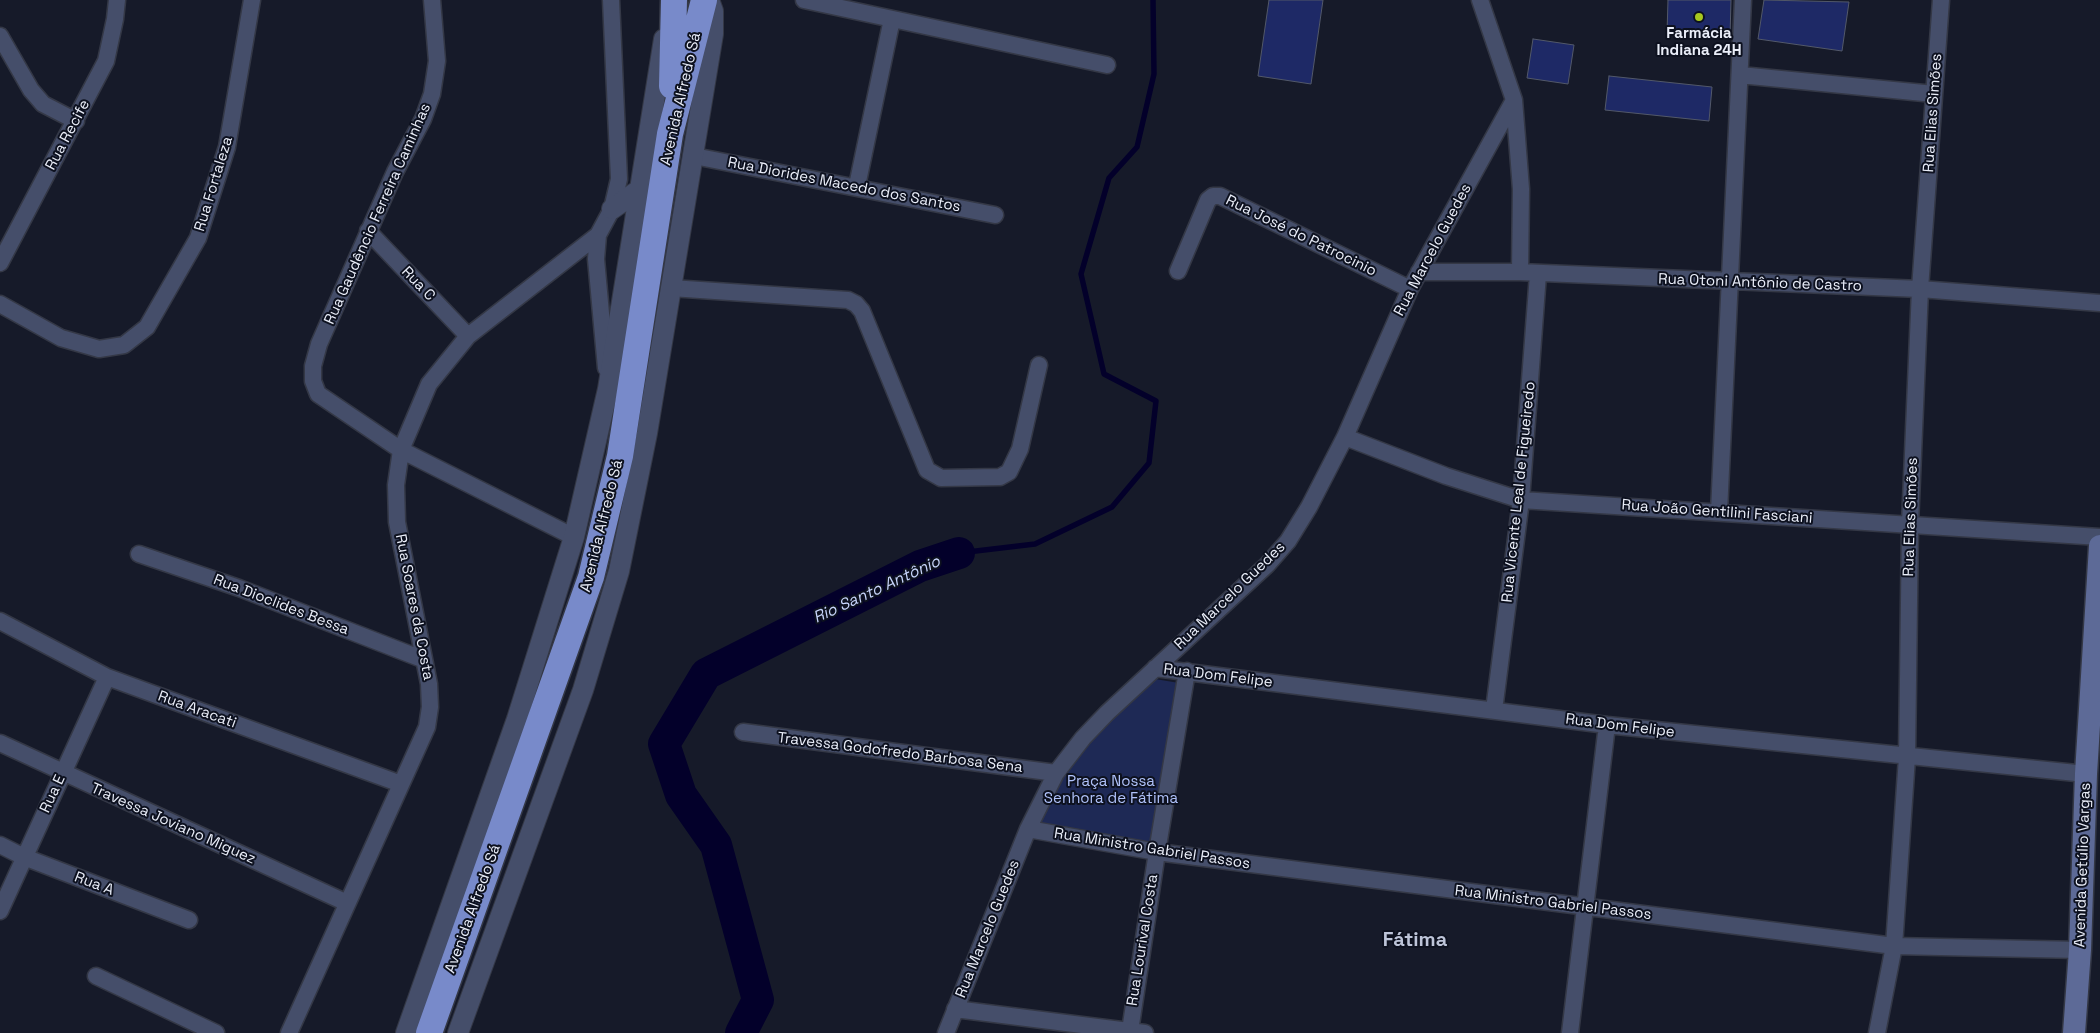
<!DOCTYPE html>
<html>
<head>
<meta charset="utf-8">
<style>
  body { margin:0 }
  canvas { display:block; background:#161a29 }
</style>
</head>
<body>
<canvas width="2100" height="1033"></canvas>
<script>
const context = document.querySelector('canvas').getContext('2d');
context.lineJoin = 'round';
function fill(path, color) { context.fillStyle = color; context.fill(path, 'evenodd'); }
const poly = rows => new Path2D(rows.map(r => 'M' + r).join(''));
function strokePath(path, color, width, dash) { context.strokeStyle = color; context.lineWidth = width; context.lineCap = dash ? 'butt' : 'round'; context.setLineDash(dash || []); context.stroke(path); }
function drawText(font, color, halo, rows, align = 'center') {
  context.font = font + ' "Space Grotesk",sans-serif'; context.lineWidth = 4; context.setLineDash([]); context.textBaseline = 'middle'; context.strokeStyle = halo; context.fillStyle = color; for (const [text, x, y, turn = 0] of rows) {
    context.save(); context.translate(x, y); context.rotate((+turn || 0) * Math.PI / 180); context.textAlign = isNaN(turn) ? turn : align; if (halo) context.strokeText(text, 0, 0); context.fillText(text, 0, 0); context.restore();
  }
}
const green = poly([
  [1149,678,1179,683,1152,848,1037,829,1061,771]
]);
const stream = poly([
  [959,553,1035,544,1112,507,1149,463,1156,401,1104,374,1081,274,1109,178,1137,147,1154,74,1153,0]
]);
const river = poly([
  [741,1033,758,1000,716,845,681,795,664,744,706,674,920,566,959,553]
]);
const building = poly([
  [1269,0,1323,0,1311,84,1258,76,1269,0],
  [1668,0,1731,0,1730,37,1667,34,1668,0],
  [1764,0,1849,2,1842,51,1758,39,1764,0],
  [1533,39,1574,45,1568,84,1527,78,1533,39],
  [1609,76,1712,87,1709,121,1605,110,1609,76]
]);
const minor = poly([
  [432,0,437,61,432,94,423,119,395,172,319,344,313,366,313,381,318,394,401,450,574,537],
  [804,0,1107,65],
  [0,36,31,90,43,104,76,121],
  [1740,75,1934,94],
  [1514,100,1521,189,1520,272],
  [694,156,995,215],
  [857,186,892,19],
  [368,231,468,336],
  [0,263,106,61,115,19,117,0],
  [1178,271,1208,200,1213,196,1220,196,1410,289],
  [1419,272,1520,272,1920,289,2100,303],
  [671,288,848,300,856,304,862,311,927,470,941,478,1000,477,1009,472,1020,449,1039,365],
  [0,304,61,338,99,349,124,345,147,327,198,238,227,147,252,0],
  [606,368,596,259,598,235,612,209,619,179,611,0],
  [1345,437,1446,476,1521,500,2100,537],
  [1719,512,1743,0],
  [139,554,239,588,422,659],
  [0,621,107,677,401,784],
  [1155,668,1607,725,2086,774],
  [1494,710,1521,500,1538,274],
  [743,732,1056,773],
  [0,743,347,903],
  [1028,829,1157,852,1894,946,2080,950],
  [0,845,24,857,189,920],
  [0,911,107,677],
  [96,976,216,1033],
  [955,1009,1145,1033],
  [1130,1031,1157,852,1187,671],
  [289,1033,427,727,430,707,429,684,397,522,396,485,401,450,429,384,468,336,598,235],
  [946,1033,1028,829,1056,773,1083,738,1107,713,1267,565,1288,541,1309,507,1345,437,1410,289,1514,100,1480,0],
  [1570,1033,1607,725],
  [1877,1033,1894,946,1907,757,1910,524,1920,289,1941,0]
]);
const tertiary = poly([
  [612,209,639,190],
  [406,1033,517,719,574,537,608,389,664,39],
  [458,1033,583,690,619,571,647,433,713,34,713,11,709,0]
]);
const secondary = poly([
  [2074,1033,2080,950,2086,774,2100,546]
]);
const trunk = poly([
  [672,86,674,0],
  [429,1033,591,577,620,456,670,134,704,0]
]);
const markers = [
  [1699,17,5,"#a7c71e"]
];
const poiNames = [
  ["Farmácia",1699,34],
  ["Indiana 24H",1699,51]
];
const streetNames = [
  ["Avenida Alfredo Sá",681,99,-77],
  ["Rua Elias Simões",1933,113,-86],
  ["Rua Recife",68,135,-62],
  ["Rua Fortaleza",214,184,-73],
  ["Rua Diorides Macedo dos Santos",844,185,11],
  ["Rua Gaudêncio Ferreira Caminhas",378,214,-66],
  ["Rua José do Patrocinio",1301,236,26],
  ["Rua Marcelo Guedes",1433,250,-62],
  ["Rua Otoni Antônio de Castro",1760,283,2],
  ["Rua C",418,284,46],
  ["Rua Vicente Leal de Figueiredo",1519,492,-84],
  ["Rua João Gentilini Fasciani",1717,512,4],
  ["Rua Elias Simões",1911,517,-88],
  ["Avenida Alfredo Sá",602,526,-76],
  ["Rua Marcelo Guedes",1230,596,-44],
  ["Rua Dioclides Bessa",281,605,21],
  ["Rua Soares da Costa",414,607,79],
  ["Rua Dom Felipe",1218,676,7],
  ["Rua Aracati",197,710,20],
  ["Rua Dom Felipe",1620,726,7],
  ["Travessa Godofredo Barbosa Sena",900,753,7],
  ["Rua E",53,794,-65],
  ["Travessa Joviano Miguez",173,824,24],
  ["Rua Ministro Gabriel Passos",1152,849,9],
  ["Avenida Getúlio Vargas",2083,865,-88],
  ["Rua A",94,884,21],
  ["Rua Ministro Gabriel Passos",1553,903,7],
  ["Avenida Alfredo Sá",473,909,-70],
  ["Rua Marcelo Guedes",988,929,-68],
  ["Rua Lourival Costa",1143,940,-81]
];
const parkNames = [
  ["Praça Nossa",1111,782],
  ["Senhora de Fátima",1111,799]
];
const waterNames = [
  ["Rio Santo Antônio",877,590,-25]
];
const districtNames = [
  ["Fátima",1415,941]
];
fill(green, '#1e2955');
strokePath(stream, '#03002a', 5.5);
strokePath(river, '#03002a', 32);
fill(building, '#1e2966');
strokePath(building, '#525869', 1);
strokePath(minor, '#343846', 19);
strokePath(tertiary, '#343846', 22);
strokePath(secondary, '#343846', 25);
strokePath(trunk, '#343846', 29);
strokePath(minor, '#454e6a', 16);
strokePath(tertiary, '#454e6a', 20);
strokePath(secondary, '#5d6a97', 22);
strokePath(trunk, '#788aca', 26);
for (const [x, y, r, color] of markers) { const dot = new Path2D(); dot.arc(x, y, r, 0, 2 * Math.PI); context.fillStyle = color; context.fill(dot); strokePath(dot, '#0d111f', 2); }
drawText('bold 15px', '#eaeef9', '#0d111f', poiNames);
drawText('15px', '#eaeef9', '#0d111f', streetNames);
drawText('15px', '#b0c2fa', '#0d111f', parkNames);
drawText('italic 16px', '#c8d5fb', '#0d111f', waterNames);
drawText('bold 20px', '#bdc4d8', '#0d111f', districtNames);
</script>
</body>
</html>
